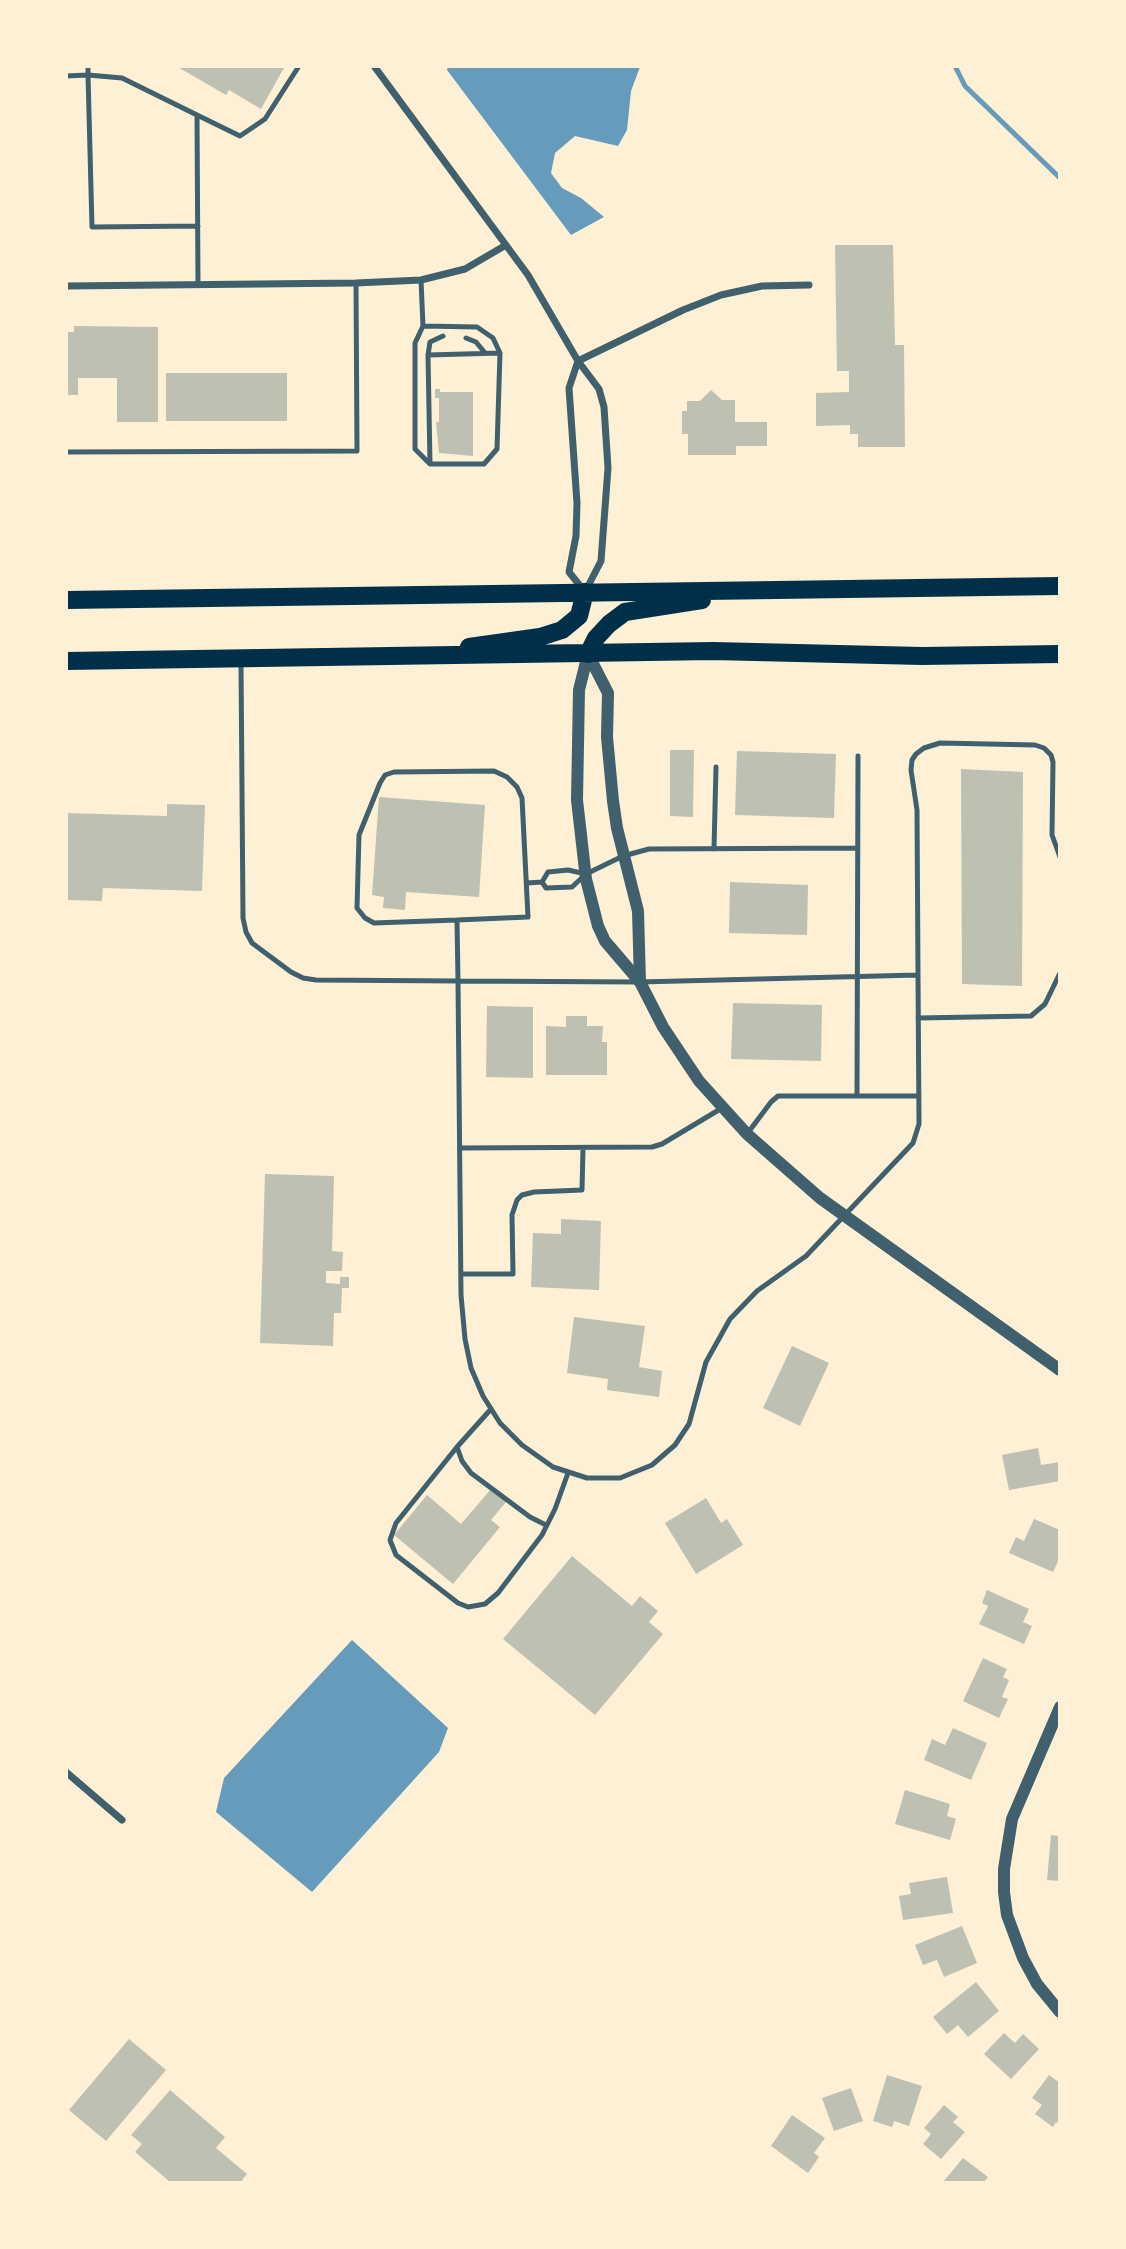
<!DOCTYPE html>
<html>
<head>
<meta charset="utf-8">
<style>
  body { margin:0 }
  #map { position:relative; width:1126px; height:2249px; overflow:hidden; background:#fdf0d5; font-family:Rubik,sans-serif }
  canvas { display:block }
  .frame { position:absolute; inset:0; border:68px solid #fdf0d5; pointer-events:none }
</style>
</head>
<body>
<div id="map">
<canvas width="1126" height="2249"></canvas>
<div class="frame"></div>
</div>
<script>
const context = document.querySelector('canvas').getContext('2d');
context.lineJoin = 'round';
function fill(path, color) { context.fillStyle = color; context.fill(path, 'evenodd'); }
const poly = rows => new Path2D(rows.map(r => 'M' + r).join(''));
function strokePath(path, color, width, dash) { context.strokeStyle = color; context.lineWidth = width; context.lineCap = dash ? 'butt' : 'round'; context.setLineDash(dash || []); context.stroke(path); }
const water = poly([
  [448,66,640,67,631,91,627,130,618,146,575,136,555,153,551,173,562,188,581,198,604,217,571,235,447,70],
  [352,1640,448,1728,439,1752,312,1892,216,1812,224,1778]
]);
const stream = poly([
  [955,66,965,86,1060,178]
]);
const building = poly([
  [176,66,285,66,261,109,229,90,226,95],
  [835,245,893,245,895,345,904,345,905,447,858,447,858,434,850,434,850,425,816,426,816,393,849,392,849,371,837,371],
  [74,326,158,327,158,422,117,422,117,378,78,378,78,395,66,395,66,332,74,332],
  [166,373,287,373,287,421,166,421],
  [435,389,440,389,440,392,473,392,473,456,439,453,436,422,439,422,439,398,435,398],
  [711,390,722,400,735,400,735,422,767,422,767,446,736,446,736,455,688,455,688,434,682,434,682,411,687,411,687,401,700,401],
  [670,750,694,750,693,817,670,816],
  [737,751,836,754,834,818,735,815],
  [961,769,1023,772,1022,986,962,984],
  [379,797,485,805,479,897,406,892,405,910,383,908,384,897,372,895],
  [167,804,205,805,202,891,103,888,102,901,66,900,66,813,167,816],
  [730,882,808,885,807,935,729,933],
  [733,1003,822,1005,821,1061,731,1059],
  [487,1006,533,1007,533,1078,486,1077],
  [566,1016,587,1016,587,1026,603,1026,602,1042,607,1042,607,1075,546,1075,546,1026,566,1027],
  [265,1174,334,1176,332,1251,343,1252,342,1271,326,1271,326,1283,340,1284,340,1277,349,1277,349,1288,342,1288,341,1313,334,1313,333,1346,260,1343],
  [561,1219,601,1221,599,1290,531,1287,533,1233,561,1234],
  [574,1317,645,1326,639,1367,662,1371,659,1397,607,1390,608,1379,567,1373],
  [792,1346,829,1363,800,1426,763,1408],
  [1038,1448,1041,1465,1060,1462,1060,1481,1009,1490,1002,1455],
  [491,1489,506,1502,491,1520,500,1527,453,1584,394,1535,427,1495,461,1524],
  [706,1498,721,1523,727,1519,743,1545,696,1574,665,1523],
  [1034,1519,1060,1530,1060,1557,1053,1572,1009,1553,1016,1537,1024,1541],
  [572,1556,632,1606,640,1596,658,1611,649,1622,663,1634,595,1715,503,1639],
  [987,1590,1029,1609,1023,1622,1032,1626,1024,1644,979,1624,988,1606,982,1603],
  [983,1658,1007,1669,1003,1677,1009,1680,1002,1697,1008,1699,999,1718,963,1701],
  [953,1728,987,1743,971,1780,924,1760,932,1739,945,1745],
  [905,1790,950,1804,947,1816,956,1819,950,1840,895,1824],
  [1051,1835,1060,1836,1060,1881,1047,1880],
  [947,1877,953,1913,903,1920,899,1896,911,1894,909,1883],
  [962,1926,977,1963,944,1977,937,1960,923,1965,915,1945],
  [976,1982,999,2011,968,2037,958,2025,947,2034,933,2017],
  [1004,2033,1015,2043,1023,2034,1039,2049,1011,2079,984,2054],
  [129,2039,166,2070,106,2141,69,2110],
  [887,2075,922,2086,909,2126,894,2121,892,2127,873,2121],
  [1049,2075,1060,2083,1060,2124,1056,2122,1053,2127,1035,2114,1042,2105,1032,2098],
  [851,2088,863,2121,834,2131,822,2098],
  [170,2090,225,2137,216,2148,247,2174,242,2180,244,2182,170,2182,135,2152,142,2144,131,2135],
  [944,2105,958,2117,953,2122,965,2132,941,2159,923,2144,931,2134,924,2128],
  [792,2115,825,2138,814,2153,819,2157,808,2173,771,2146],
  [963,2158,988,2177,984,2182,943,2182]
]);
const service = poly([
  [88,66,88,75,122,78,197,115],
  [66,76,88,75,92,227,198,226],
  [421,280,423,326,415,343,415,449,430,464,484,464,497,449,500,353,493,338,477,327,423,326],
  [198,285,197,115,240,136,265,119,299,66],
  [466,338,476,342,485,353],
  [428,355,430,342,443,336],
  [66,452,357,451,356,283],
  [430,464,428,355,500,353],
  [241,663,243,918,246,932,252,943,291,972,303,978,316,980,458,981,457,920,528,917,522,798,517,787,507,777,494,771,394,772,385,775,380,783,359,835,357,908,365,918,374,923,457,920],
  [714,849,716,767],
  [586,874,623,856,649,849,858,848],
  [527,883,542,882,546,888,572,887,586,874,568,870,548,872,542,882],
  [918,975,640,982,458,981,461,1295,465,1339,471,1368,483,1396,500,1423,522,1445,553,1467,587,1478,620,1478,652,1465,675,1445,689,1424,706,1362,730,1319,757,1291,806,1256,913,1143,919,1124,918,975,917,810,911,770,912,760,916,754,924,748,940,743,1035,745,1044,748,1051,755,1053,762,1052,835,1060,857],
  [918,1018,1031,1016,1045,1004,1060,973],
  [857,1096,858,756],
  [747,1134,771,1102,778,1096,919,1096],
  [460,1148,652,1147,662,1144,722,1108],
  [461,1274,513,1274,512,1215,517,1200,522,1195,534,1192,582,1190,583,1148],
  [491,1409,457,1447,396,1523,390,1540,396,1555,458,1603,468,1607,485,1604,498,1593,542,1535,555,1509,568,1473],
  [457,1447,462,1461,471,1473,530,1517,546,1525]
]);
const minor = poly([
  [374,66,528,275,578,361,599,389,604,407,608,468,601,561,585,592,569,572,576,536,577,503,569,388,578,361],
  [66,286,356,283,421,280,465,269,506,245],
  [578,361,683,310,721,295,762,286,809,285],
  [66,1772,122,1820]
]);
const tertiary = poly([
  [588,654,579,690,577,800,586,879,598,926,605,941,640,982,663,1027,699,1081,747,1134,820,1198,1060,1370],
  [588,654,608,693,607,737,613,801,617,828,638,911,640,982],
  [1060,1707,1012,1819,1004,1869,1004,1892,1007,1915,1023,1958,1037,1984,1060,2012]
]);
const trunk = poly([
  [66,600,1060,586],
  [469,647,540,637,562,630,579,616,585,592],
  [588,654,596,638,609,624,625,612,702,600],
  [66,661,713,651,922,656,1060,654]
]);
fill(water, '#669bbc');
strokePath(stream, '#669bbc', 5);
fill(building, '#bec0b2');
strokePath(service, '#3f606c', 5);
strokePath(minor, '#3f606c', 7);
strokePath(tertiary, '#3f606c', 12);
strokePath(trunk, '#003049', 18);
</script>
</body>
</html>
